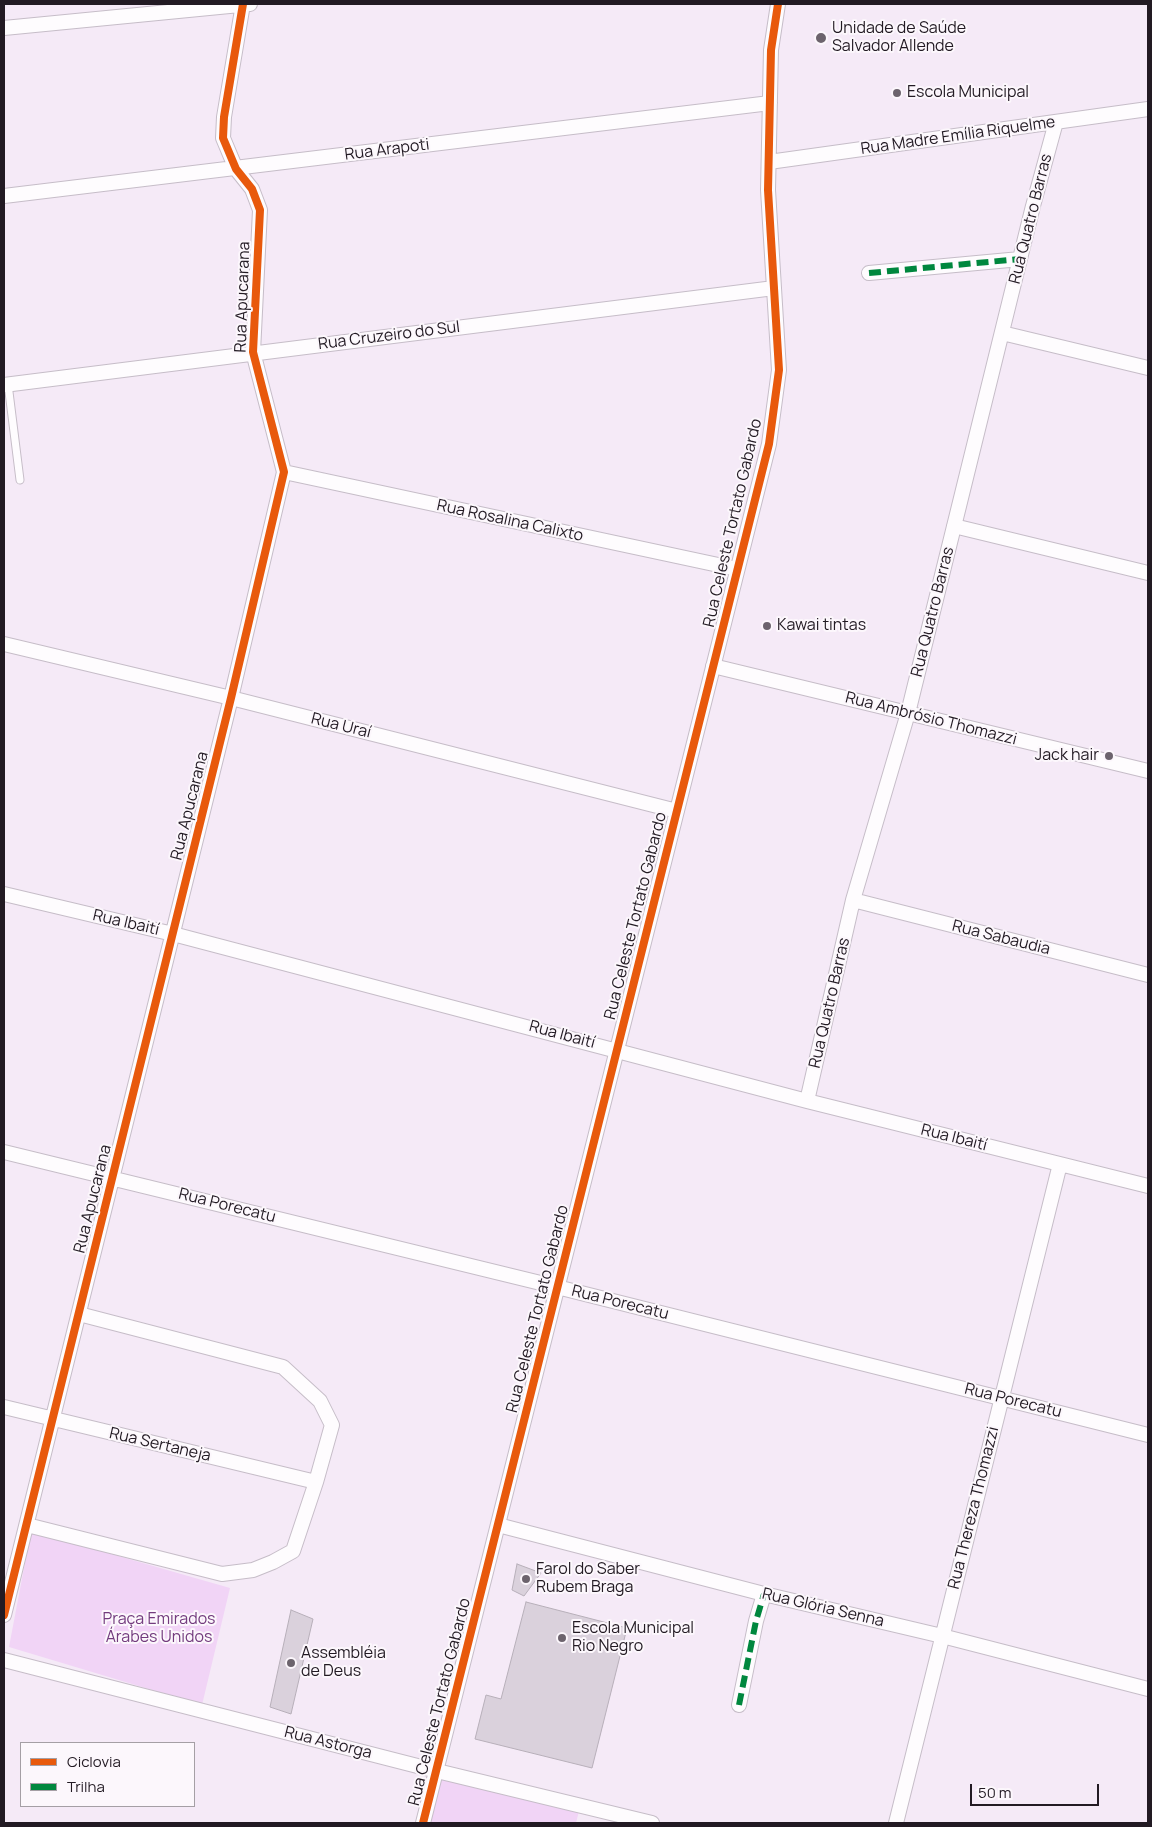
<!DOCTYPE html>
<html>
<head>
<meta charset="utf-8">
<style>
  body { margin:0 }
  #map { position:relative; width:1152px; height:1827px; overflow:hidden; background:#f5eaf7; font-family:Manrope,sans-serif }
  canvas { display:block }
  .frame { position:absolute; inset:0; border:5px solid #221a23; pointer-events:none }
  .legend { position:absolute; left:20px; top:1742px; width:175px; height:65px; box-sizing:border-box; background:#fcf7fc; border:1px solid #a59fa5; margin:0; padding:6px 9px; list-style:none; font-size:15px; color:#221a23 }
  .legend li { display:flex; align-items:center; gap:10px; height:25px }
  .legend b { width:25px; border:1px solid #a59fa5 }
  .scale { position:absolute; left:970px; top:1784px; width:129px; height:22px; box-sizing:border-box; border:2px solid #221a23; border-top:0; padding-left:6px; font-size:15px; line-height:18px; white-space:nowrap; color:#221a23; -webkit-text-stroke:4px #fcf7fc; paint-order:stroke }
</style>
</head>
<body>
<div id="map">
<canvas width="1152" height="1827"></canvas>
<div class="frame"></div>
<ul class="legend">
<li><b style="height:6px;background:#e8590c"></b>Ciclovia</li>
<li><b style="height:6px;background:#00873e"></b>Trilha</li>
</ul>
<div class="scale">50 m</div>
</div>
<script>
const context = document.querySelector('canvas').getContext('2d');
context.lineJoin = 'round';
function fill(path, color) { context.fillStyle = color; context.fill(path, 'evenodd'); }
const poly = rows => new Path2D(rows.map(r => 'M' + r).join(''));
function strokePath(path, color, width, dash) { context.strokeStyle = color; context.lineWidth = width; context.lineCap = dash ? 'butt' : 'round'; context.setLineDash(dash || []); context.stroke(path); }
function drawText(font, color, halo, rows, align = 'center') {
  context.font = font + ' Manrope,sans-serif'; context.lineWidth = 4; context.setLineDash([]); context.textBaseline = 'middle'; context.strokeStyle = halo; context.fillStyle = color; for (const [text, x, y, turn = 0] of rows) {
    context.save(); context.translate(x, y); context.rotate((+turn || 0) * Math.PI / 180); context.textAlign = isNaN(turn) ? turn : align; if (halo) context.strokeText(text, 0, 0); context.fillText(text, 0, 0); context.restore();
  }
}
const green = poly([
  [31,1531,230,1588,202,1705,9,1647],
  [441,1778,579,1811,576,1823,429,1823]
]);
const building = poly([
  [517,1564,541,1573,524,1596,512,1590,517,1564],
  [526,1602,627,1628,592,1768,475,1739,486,1695,501,1699,526,1602],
  [291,1610,313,1619,291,1714,270,1707,291,1610]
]);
const lane = poly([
  [8,384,20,480]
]);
const street = poly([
  [4,28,250,4],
  [769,162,1148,109],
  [4,196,770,103],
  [869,273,1020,259],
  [1002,333,1148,368],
  [4,385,774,288],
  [284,472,737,569],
  [954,526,1148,573],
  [4,644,231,698,677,811],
  [713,666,1148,771],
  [4,894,173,934,807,1101,1148,1186],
  [853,900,1148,975],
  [807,1101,853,900,908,713,1033,206,1056,122],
  [4,1152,557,1287,1148,1435],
  [4,1407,316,1482],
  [27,1525,222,1574,253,1570,273,1562,293,1551,316,1482,332,1425,320,1401,283,1367,79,1314],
  [498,1525,764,1594,942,1636,1148,1689],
  [4,1615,231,698,284,472,253,352,260,210,252,189,236,169,223,138,224,117,243,4],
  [4,1660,437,1771,652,1823],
  [739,1705,756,1621,764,1594],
  [423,1823,769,444,779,370,768,190,771,50,778,4],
  [896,1823,1060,1164]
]);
const quiet = poly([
  [869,273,1020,259],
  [739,1705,756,1621,764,1594]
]);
const cycleway = poly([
  [4,1615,231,698,284,472,253,352,260,210,252,189,236,169,223,138,224,117,243,4],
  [423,1823,769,444,779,370,768,190,771,50,778,4]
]);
const markers = [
  [821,38,6,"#6c636d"],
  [897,93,5,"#6c636d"],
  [767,626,5,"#6c636d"],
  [1109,756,5,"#6c636d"],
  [526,1579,5,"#6c636d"],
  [562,1638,5,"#6c636d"],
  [291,1663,5,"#6c636d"]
];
const poiNames = [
  ["Unidade de Saúde",832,29],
  ["Salvador Allende",832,47],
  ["Escola Municipal",907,93],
  ["Kawai tintas",777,626],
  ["Jack hair",1099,756,"right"],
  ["Farol do Saber",536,1570],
  ["Rubem Braga",536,1588],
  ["Escola Municipal",572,1629],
  ["Rio Negro",572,1647],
  ["Assembléia",301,1654],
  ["de Deus",301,1672]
];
const streetNames = [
  ["Rua Madre Emília Riquelme",958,136,-8],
  ["Rua Arapoti",387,150,-7],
  ["Rua Quatro Barras",1031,219,-76],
  ["Rua Apucarana",243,297,-88],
  ["Rua Cruzeiro do Sul",389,336,-7],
  ["Rua Rosalina Calixto",510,521,12],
  ["Rua Celeste Tortato Gabardo",733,523,-77],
  ["Rua Quatro Barras",933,612,-76],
  ["Rua Ambrósio Thomazzi",931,719,14],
  ["Rua Uraí",341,726,14],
  ["Rua Apucarana",190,806,-76],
  ["Rua Celeste Tortato Gabardo",636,916,-76],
  ["Rua Ibaití",126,923,13],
  ["Rua Sabaudia",1001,938,14],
  ["Rua Quatro Barras",830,1003,-77],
  ["Rua Ibaití",562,1035,15],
  ["Rua Ibaití",954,1138,14],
  ["Rua Apucarana",93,1199,-76],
  ["Rua Porecatu",227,1206,14],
  ["Rua Porecatu",620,1303,14],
  ["Rua Celeste Tortato Gabardo",538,1309,-76],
  ["Rua Porecatu",1013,1401,14],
  ["Rua Sertaneja",160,1445,13],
  ["Rua Thereza Thomazzi",974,1508,-76],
  ["Rua Glória Senna",823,1608,13],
  ["Rua Celeste Tortato Gabardo",440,1702,-76],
  ["Rua Astorga",328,1743,14]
];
const parkNames = [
  ["Praça Emirados",159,1620],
  ["Árabes Unidos",159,1638]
];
fill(green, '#f1d4f6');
fill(building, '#dad1dc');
strokePath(building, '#b7afb9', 1);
strokePath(lane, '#c6bdc8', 9);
strokePath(street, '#c6bdc8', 16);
strokePath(lane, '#fefcfe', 7);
strokePath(street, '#fefcfe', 14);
strokePath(quiet, '#00873e', 6, [12, 6]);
strokePath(cycleway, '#e8590c', 8);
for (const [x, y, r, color] of markers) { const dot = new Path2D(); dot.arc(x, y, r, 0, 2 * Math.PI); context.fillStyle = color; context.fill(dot); strokePath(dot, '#fcf7fc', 2); }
drawText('16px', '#221a23', '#fcf7fc', poiNames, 'left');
drawText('16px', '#221a23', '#fcf7fc', streetNames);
drawText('16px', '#733b7e', '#fcf7fc', parkNames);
</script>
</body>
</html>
